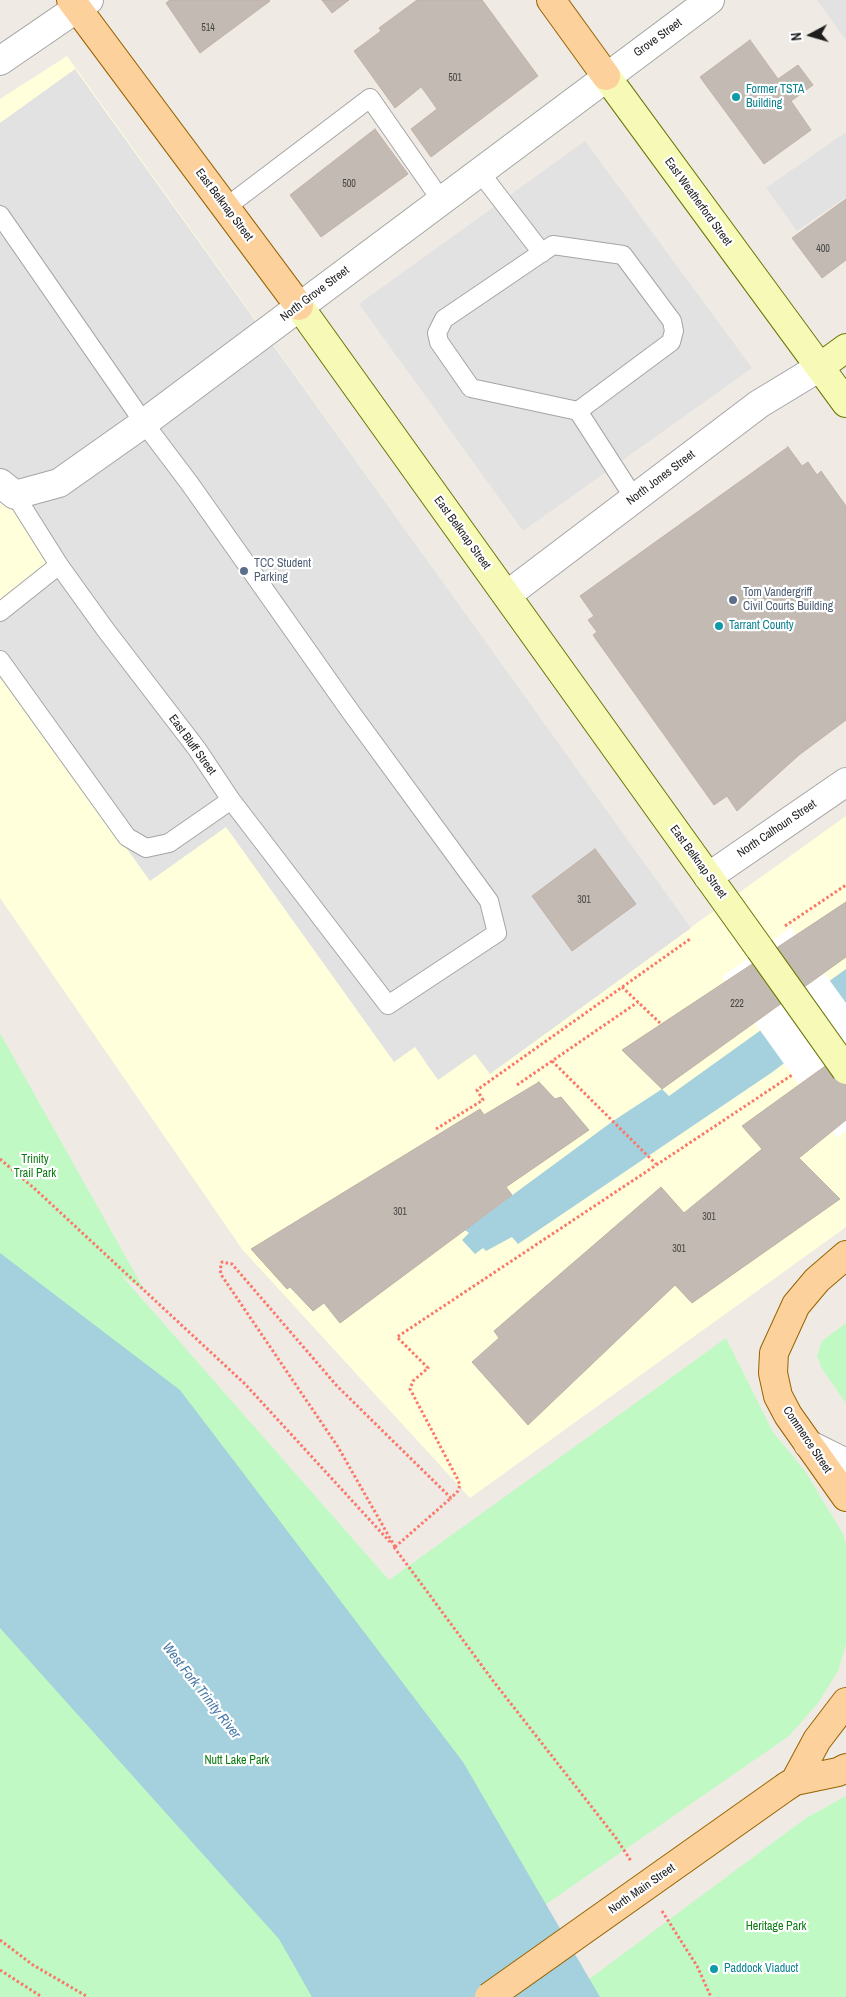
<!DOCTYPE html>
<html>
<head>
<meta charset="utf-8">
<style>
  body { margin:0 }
  #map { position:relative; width:846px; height:1997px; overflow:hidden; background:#efebe4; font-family:"Archivo Narrow",sans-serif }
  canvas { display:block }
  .north { position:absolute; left:786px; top:10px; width:50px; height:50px; -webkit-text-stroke:4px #fff; paint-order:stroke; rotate:264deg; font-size:14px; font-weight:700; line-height:20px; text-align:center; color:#1e1e1e }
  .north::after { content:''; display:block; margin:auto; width:18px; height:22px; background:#1e1e1e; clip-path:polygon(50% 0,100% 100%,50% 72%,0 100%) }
</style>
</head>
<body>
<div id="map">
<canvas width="846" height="1997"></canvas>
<div class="north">N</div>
</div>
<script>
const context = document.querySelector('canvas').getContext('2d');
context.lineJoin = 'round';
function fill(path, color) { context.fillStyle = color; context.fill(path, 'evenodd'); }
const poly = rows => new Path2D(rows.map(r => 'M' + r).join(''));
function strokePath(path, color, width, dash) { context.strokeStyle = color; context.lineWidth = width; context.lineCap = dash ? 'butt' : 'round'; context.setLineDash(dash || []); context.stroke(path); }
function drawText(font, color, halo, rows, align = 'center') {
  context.font = font + ' "Archivo Narrow",sans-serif'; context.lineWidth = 4.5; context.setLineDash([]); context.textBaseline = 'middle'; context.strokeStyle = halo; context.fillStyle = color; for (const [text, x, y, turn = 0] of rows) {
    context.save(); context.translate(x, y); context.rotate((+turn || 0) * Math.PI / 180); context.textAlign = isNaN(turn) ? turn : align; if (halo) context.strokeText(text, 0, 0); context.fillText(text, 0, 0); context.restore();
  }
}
const education = poly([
  [67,56,690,928,846,816,846,1227,470,1498,242,1249,0,898,0,99]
]);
const park = poly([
  [0,1033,145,1291,121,1275,389,1580,726,1338,773,1432,805,1471,843,1534,846,1544,846,1644,838,1671,818,1703,789,1736,412,1997,0,1997],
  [846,1323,846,1403,822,1369,817,1356,822,1341],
  [846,1796,846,1997,565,1997,806,1818]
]);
const parking = poly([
  [817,0,846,0,846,40],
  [75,69,691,928,490,1074,475,1054,438,1080,415,1047,394,1062,226,827,150,881,0,672,0,609,63,563,0,474,0,123],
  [846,132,846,197,797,231,766,188],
  [585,141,752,368,523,531,359,304]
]);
const water = poly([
  [846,969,846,1002,815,1040,771,1073,518,1244,512,1237,486,1251,483,1248,475,1254,462,1240,469,1233,465,1230,613,1121,662,1089,669,1096],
  [0,1253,180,1390,463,1762,600,1997,312,1997,279,1939,0,1628]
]);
const pier = poly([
  [791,927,846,1003,846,1131,837,1138,722,977]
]);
const building = poly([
  [170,0,269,0,270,1,200,53,166,3,170,0],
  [322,0,349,0,332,13,322,0],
  [417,0,482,0,538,76,431,157,411,129,437,109,425,92,421,87,395,108,354,51,381,31,379,28,417,0],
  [750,40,778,79,798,65,813,85,791,101,811,130,764,164,700,77,750,40],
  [375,129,408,174,321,237,290,195,375,129],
  [846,199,846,260,822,278,792,238,846,199],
  [788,447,802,466,808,462,817,475,821,471,846,506,846,720,799,755,737,811,727,796,714,805,593,635,597,632,588,620,594,616,580,596,788,447],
  [595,849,636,904,572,951,532,896,595,849],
  [846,902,846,957,662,1089,622,1050,846,902],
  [846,1051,846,1120,799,1158,840,1199,692,1303,675,1285,528,1425,472,1362,499,1338,494,1331,661,1187,684,1213,762,1149,742,1126,846,1051],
  [539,1082,555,1099,561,1097,589,1130,506,1187,512,1195,340,1323,324,1303,313,1311,290,1287,287,1289,251,1249,480,1109,484,1115,539,1082]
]);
const path = poly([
  [785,926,846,885],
  [622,987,660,1023],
  [552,1061,656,1164],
  [517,1085,638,1002],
  [436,1129,483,1100,477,1090,690,939],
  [0,1159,35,1189,245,1384,390,1542],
  [394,1547,494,1682,616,1838,631,1861],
  [395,1547,338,1447,222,1276,220,1270,222,1262,232,1264,337,1386,451,1498,458,1491,460,1485,457,1478,410,1389,413,1381,428,1368,397,1337,792,1075],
  [395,1547,451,1498],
  [662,1911,697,1966,711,1997],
  [0,1940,33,1965,88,1997],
  [0,1970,42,1997]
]);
const lane = poly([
  [479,171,542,253],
  [225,208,370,98,441,200],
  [0,215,144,423,190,484,350,711,489,901,497,933,388,1005,231,800,197,749,105,629,59,565,15,495],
  [578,411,671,342,674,331,672,321,623,255,553,245,444,319,437,333,439,342,471,388,578,411,634,498],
  [0,612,59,565],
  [0,660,127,837,146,848,169,843,231,800]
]);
const street = poly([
  [0,61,89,0],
  [0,483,15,495,59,483,144,423,710,0],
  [507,595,759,404,820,367],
  [708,877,846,782],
  [808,1444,846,1463]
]);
const secondary = poly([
  [606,76,846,403],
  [299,306,760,949],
  [820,367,846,348]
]);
const primary = poly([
  [71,0,299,306],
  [551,0,606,76],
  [846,1255,817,1280,796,1305,774,1353,773,1373,778,1396,788,1415,846,1497],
  [795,1781,817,1740,846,1702],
  [787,1786,795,1781,838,1772,846,1768]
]);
const secondaryBridge = poly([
  [760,949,846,1070]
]);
const primaryBridge = poly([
  [489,1997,787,1786]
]);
const markers = [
  [736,97,5,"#0f9aa8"],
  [244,571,5,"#5c6f8a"],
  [733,600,5,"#5c6f8a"],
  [719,626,5,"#0f9aa8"],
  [714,1969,5,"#0f9aa8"]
];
const numberNames = [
  ["514",208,28],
  ["501",455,78],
  ["500",349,184],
  ["400",823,249],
  ["301",584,900],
  ["222",737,1004],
  ["301",400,1212],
  ["301",709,1217],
  ["301",679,1249]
];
const streetNames = [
  ["Grove Street",658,38,-36],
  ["East Weatherford Street",698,202,54],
  ["East Belknap Street",224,205,53],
  ["North Grove Street",315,294,-37],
  ["North Jones Street",661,478,-37],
  ["East Belknap Street",462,533,54],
  ["East Bluff Street",192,745,54],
  ["North Calhoun Street",777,829,-34],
  ["East Belknap Street",698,862,54],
  ["Commerce Street",807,1440,56],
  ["North Main Street",642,1889,-35]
];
const cultureNames = [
  ["Former TSTA",746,90],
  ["Building",746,104],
  ["Tarrant County",729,626],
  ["Paddock Viaduct",724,1969]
];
const serviceNames = [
  ["TCC Student",254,564],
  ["Parking",254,578],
  ["Tom Vandergriff",743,593],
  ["Civil Courts Building",743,607]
];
const parkNames = [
  ["Trinity",35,1160],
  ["Trail Park",35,1174],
  ["Nutt Lake Park",237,1761],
  ["Heritage Park",776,1927]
];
const waterNames = [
  ["West Fork Trinity River",201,1691,52]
];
fill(education, '#ffffdc');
fill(park, '#c0f9c4');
fill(parking, '#e2e2e2');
fill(water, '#a4d1dd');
fill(pier, '#fff');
fill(building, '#c3bab3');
strokePath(building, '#c1b1a6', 1);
strokePath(lane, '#a5a5a5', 20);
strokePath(street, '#a5a5a5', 30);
strokePath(secondary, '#6a7505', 30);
strokePath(primary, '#976300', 30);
strokePath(path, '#fa776a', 3, [2.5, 2.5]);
strokePath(lane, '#fff', 18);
strokePath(street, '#fff', 28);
strokePath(secondary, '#f7f9b7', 28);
strokePath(primary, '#fcd19c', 28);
strokePath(secondaryBridge, '#6a7505', 30, []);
strokePath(primaryBridge, '#976300', 30, []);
strokePath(secondaryBridge, '#f7f9b7', 28);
strokePath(primaryBridge, '#fcd19c', 28);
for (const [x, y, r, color] of markers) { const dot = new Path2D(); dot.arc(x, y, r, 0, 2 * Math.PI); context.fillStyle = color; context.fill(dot); strokePath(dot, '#fff', 2); }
drawText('10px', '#474543', null, numberNames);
drawText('12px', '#1e1e1e', '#fff', streetNames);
drawText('12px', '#0d838f', '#fff', cultureNames, 'left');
drawText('12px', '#4e5e75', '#fff', serviceNames, 'left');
drawText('12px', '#0b7c13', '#fff', parkNames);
drawText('italic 14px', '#4778a6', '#fff', waterNames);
</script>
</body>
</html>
